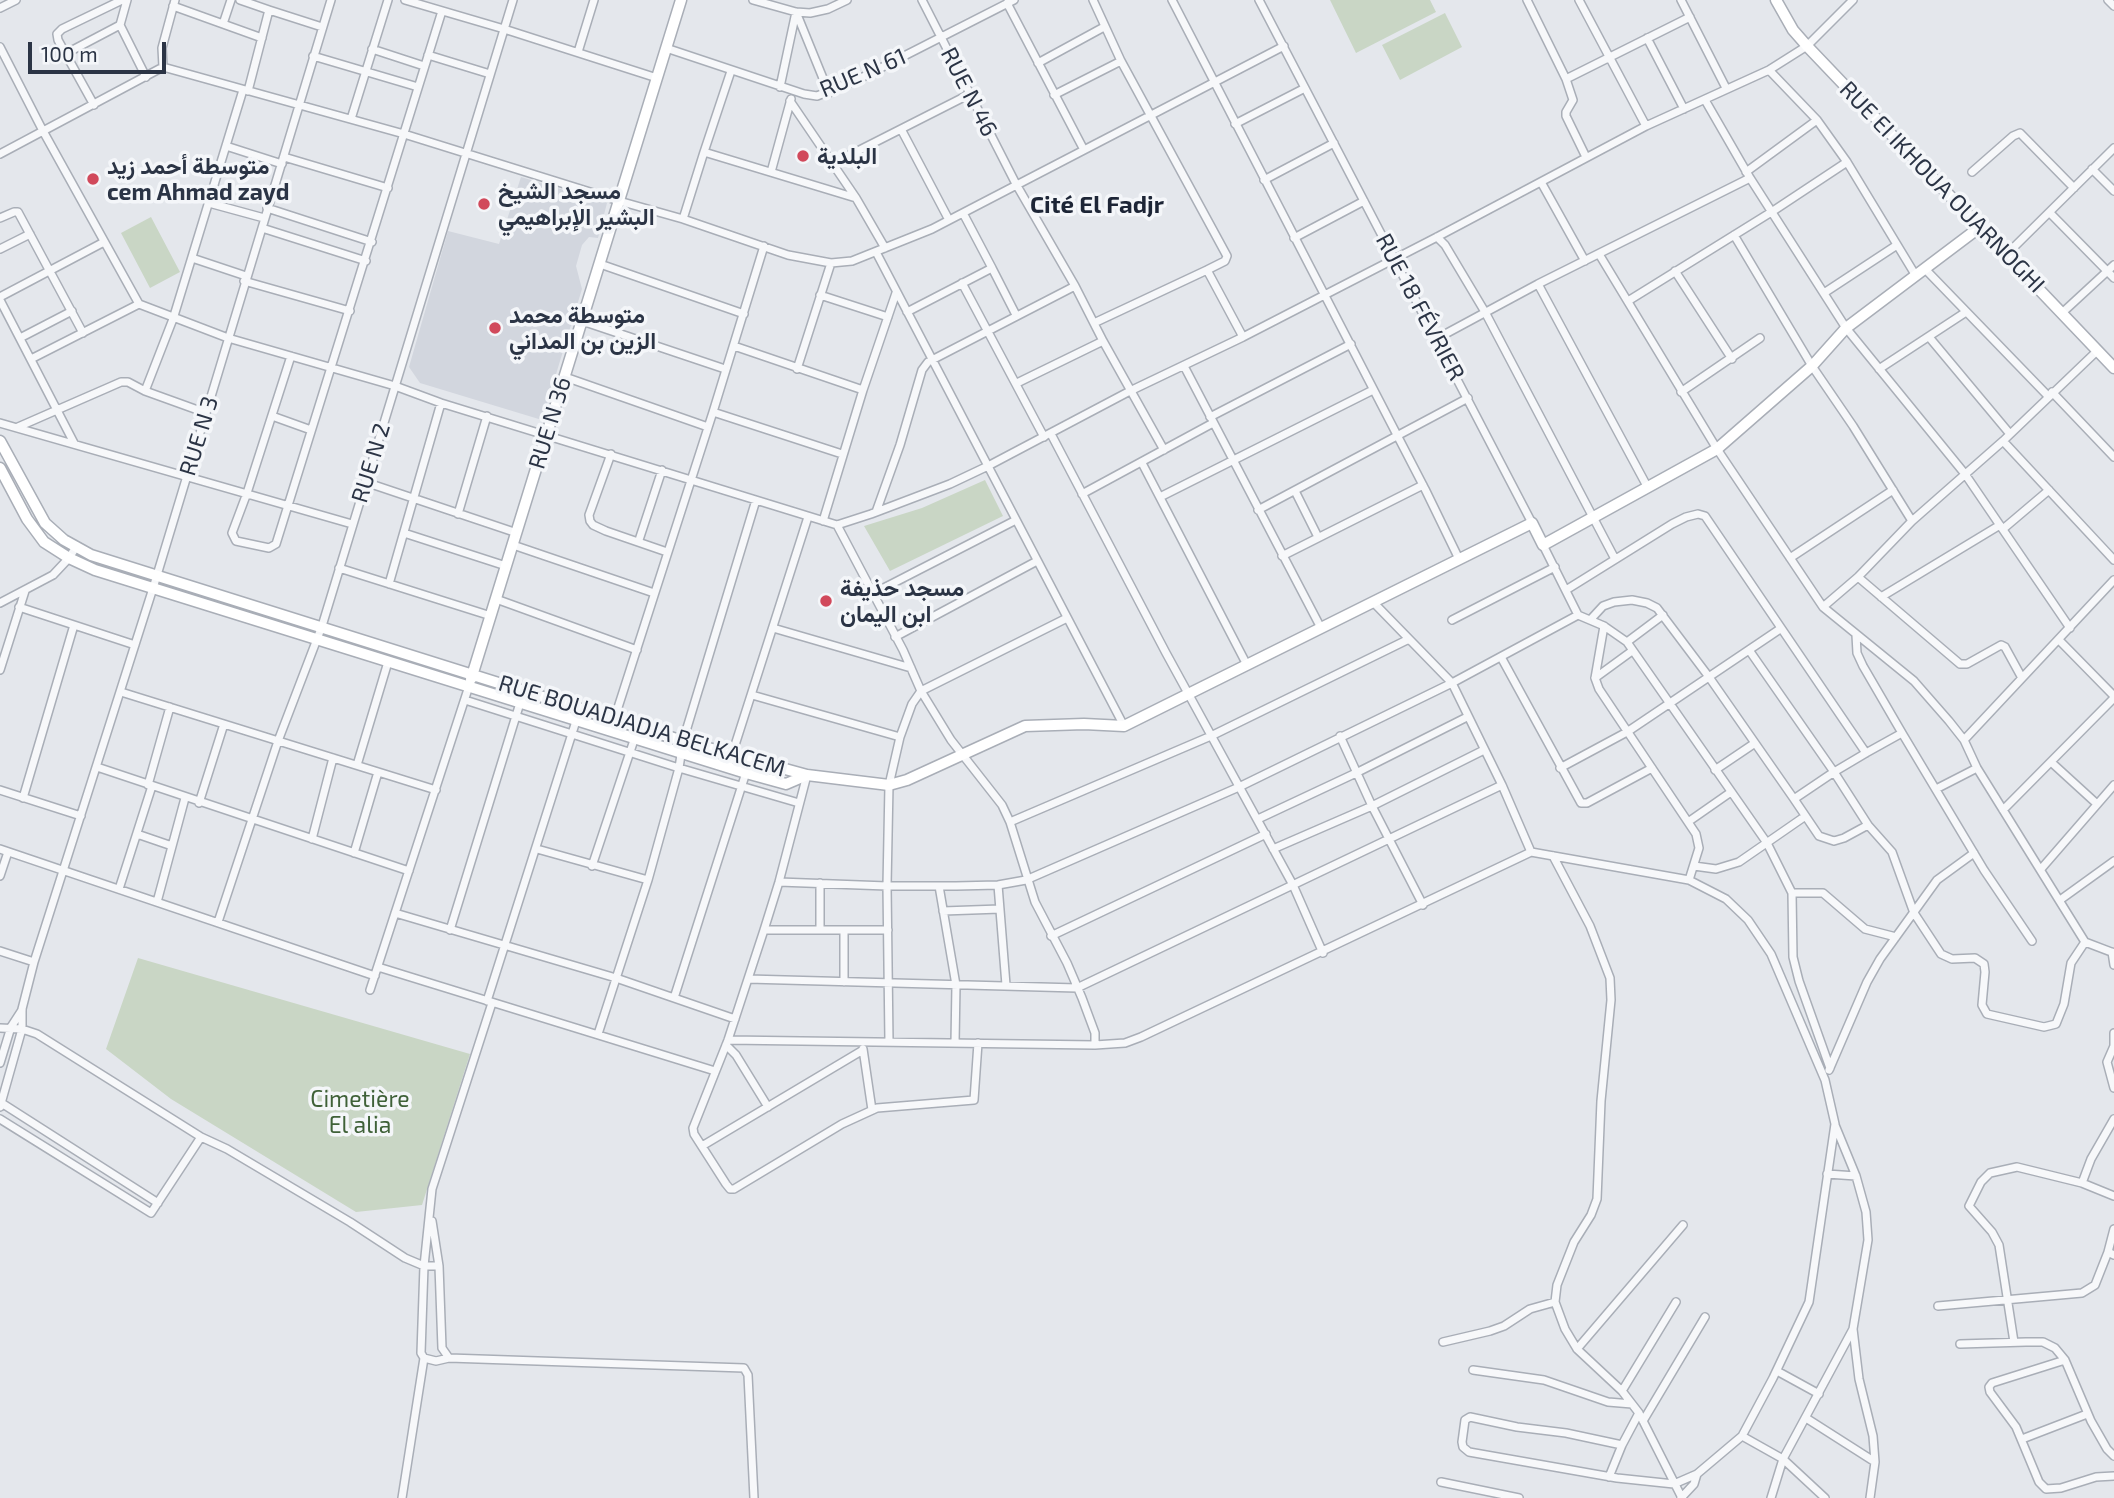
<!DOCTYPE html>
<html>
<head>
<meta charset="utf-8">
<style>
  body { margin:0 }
  #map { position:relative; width:2114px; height:1498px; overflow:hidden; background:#e4e7ec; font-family:"Exo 2",sans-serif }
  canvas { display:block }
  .scale { position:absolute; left:28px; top:42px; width:138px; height:32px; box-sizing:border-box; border:4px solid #2b3445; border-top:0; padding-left:9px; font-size:21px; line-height:24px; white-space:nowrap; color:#2b3445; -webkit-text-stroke:5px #f4f6f9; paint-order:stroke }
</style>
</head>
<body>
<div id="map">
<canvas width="2114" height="1498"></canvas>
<div class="scale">100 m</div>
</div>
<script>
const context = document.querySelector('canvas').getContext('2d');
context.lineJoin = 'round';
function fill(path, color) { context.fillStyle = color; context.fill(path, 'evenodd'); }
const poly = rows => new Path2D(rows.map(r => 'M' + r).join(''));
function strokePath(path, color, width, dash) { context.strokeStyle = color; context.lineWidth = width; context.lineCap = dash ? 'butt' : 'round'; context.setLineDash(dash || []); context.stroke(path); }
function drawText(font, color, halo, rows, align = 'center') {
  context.font = font + ' "Exo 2",Vazirmatn,sans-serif'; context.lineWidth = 7; context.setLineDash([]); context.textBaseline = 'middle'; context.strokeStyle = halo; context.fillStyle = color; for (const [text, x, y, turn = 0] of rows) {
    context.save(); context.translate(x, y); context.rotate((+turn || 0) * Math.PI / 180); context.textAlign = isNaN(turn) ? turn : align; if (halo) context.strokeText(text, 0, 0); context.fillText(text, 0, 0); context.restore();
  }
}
const built = poly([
  [521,177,607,203,598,238,589,237,582,245,576,266,582,289,542,420,420,383,409,367,448,231,499,244]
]);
const green = poly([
  [1330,0,1430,0,1436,12,1356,53],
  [1445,13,1462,47,1400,80,1382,45],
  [151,217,180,272,150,288,121,233],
  [985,480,1003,516,890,571,864,526,922,508],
  [138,958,470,1054,422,1205,356,1212,171,1099,106,1049]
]);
const street = poly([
  [240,0,269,10,248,91],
  [405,0,504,29,657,78],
  [753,0,796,12,810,13,828,9,847,0],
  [922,0,1016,184,1075,286,1103,341,1164,450],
  [1093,0,1121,61,1227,256,1225,261,1207,270,1094,323],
  [1172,0,1425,489,1459,559],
  [1259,0,1532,523],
  [1527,0,1566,79,1573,100,1566,112,1566,116,1586,157],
  [1579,0,1646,126],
  [1681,0,1726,88],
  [2108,0,2114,6],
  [1007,3,1084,150],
  [173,6,223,24,231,0],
  [0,8,16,0],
  [269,10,322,27],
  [796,12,829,93],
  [223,24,262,38],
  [120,25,146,77],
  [1647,38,1684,109],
  [0,47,43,131,139,304,228,338,395,386,441,403,837,525,871,514,950,484,988,466,1130,391,1243,337,1437,237,1646,126,1769,70,1807,46,1853,0],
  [666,48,804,94,817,96,857,80,1014,0],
  [372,49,424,66],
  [578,52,594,0],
  [65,54,120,25,127,0],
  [428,55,490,74],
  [313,56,418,87],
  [1038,63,1104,27],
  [163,67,162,48,175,0],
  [1769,70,1817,120,1847,162,1916,276],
  [1566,79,1690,17],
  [780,87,796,12],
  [1054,95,1121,61],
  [1705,100,1750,178,1846,328,1965,474,2070,628],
  [790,101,856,198,885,248],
  [94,105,58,40,57,34,62,29,122,0],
  [351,119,388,0],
  [1235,124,1305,88],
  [901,129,949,220],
  [226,146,282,164],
  [704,152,731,71],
  [0,154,163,67,404,134,619,201,683,219,788,255,831,263,852,261,932,229,1284,46],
  [284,157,388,188],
  [834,163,970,94],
  [2092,169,2114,191],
  [771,172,791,99],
  [1746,172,1817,120],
  [1972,172,2013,136,2020,133,2074,188],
  [1264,180,1334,143],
  [1541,182,1585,261],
  [209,203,264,218],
  [267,208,372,242],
  [963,213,992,268],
  [2050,213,2114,278],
  [0,218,14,212,18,212,83,333],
  [683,219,704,152,856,198],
  [262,228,366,261],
  [1734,235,1812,366,1853,426,1912,521],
  [1437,237,1445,245,1485,312,1615,559],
  [1294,238,1364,201],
  [0,249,30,234],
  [876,252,1124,726],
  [1599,254,1717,449,1823,607,1914,681,1949,721,1964,740,1977,768,2085,942,2114,953],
  [2006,255,2114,148],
  [192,258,246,276],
  [600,264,744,314],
  [1207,270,1243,337],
  [1926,270,2048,396],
  [1675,271,1732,359],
  [244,281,350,311],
  [962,283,1044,437],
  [1538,284,1648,488],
  [1824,293,1897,245],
  [820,295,888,317],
  [0,297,104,242],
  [0,300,74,443],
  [1628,301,1773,211,1847,162],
  [907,312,992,268,1016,315],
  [2062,313,2114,265],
  [582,321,725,369],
  [1929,337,2010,434],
  [20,338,72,311],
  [1436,339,1538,284,1750,178],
  [734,346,863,390],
  [291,356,247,493,232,533,236,541,269,548,276,544,442,11],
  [31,359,139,304],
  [1184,366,1321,628],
  [797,369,831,263],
  [1879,369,1966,312],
  [565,377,708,427],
  [1017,383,1103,341],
  [145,391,173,319,243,90],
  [1681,392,1760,338],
  [2052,392,2114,457],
  [713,412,842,454],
  [272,416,311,430],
  [1210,417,1351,344],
  [0,423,352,524],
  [18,427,121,382,128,382,145,391,206,413],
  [1051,434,1166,653,1293,885,1323,953],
  [2003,441,2114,560],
  [611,454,589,515,590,521,593,525,606,531,667,552],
  [1142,463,1247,665],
  [365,482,517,533],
  [1295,491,1318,537],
  [1082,494,1213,423],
  [1160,497,1373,390],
  [1258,510,1468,398],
  [876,512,900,445,922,370,928,362,1075,286],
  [458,514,487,416],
  [823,521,863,390,896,293],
  [837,525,903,650,921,691,912,704,900,737,889,785,887,886,889,1042],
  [2003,529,2049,490],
  [404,533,506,566],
  [639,540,662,470],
  [513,545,654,593],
  [1543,545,1578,615],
  [1282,556,1423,485],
  [1790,558,1893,490],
  [339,568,491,616],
  [1858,577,1960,664,1967,664,2001,645,2005,647,2022,678],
  [389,584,441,403],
  [1566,590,1672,524,1686,517,1698,514,1705,516,1866,753],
  [874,593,1016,520],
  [1881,597,2000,525],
  [496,599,637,650],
  [1373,602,1452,683,1502,785,1531,852],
  [0,603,53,575,69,558,76,547],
  [19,607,74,625],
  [1823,607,1858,577,1912,521,2003,441,2097,351],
  [1591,619,1603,606,1614,602,1632,600,1647,603,1657,608,1709,677,1794,799],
  [1452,620,1555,567],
  [1604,626,1595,678,1599,689,1696,834,1699,848,1689,880],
  [773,628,911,668],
  [1856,635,1857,653,1863,666,1902,733],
  [895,637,1037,561],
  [2059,640,2114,696],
  [1627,642,1663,615],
  [1749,650,1834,772,1868,825,1844,838,1834,841,1819,836,1794,799,1834,772,1866,753,1902,733,1984,870,2032,941],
  [1501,657,1581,803,1587,803,1652,768],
  [0,670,25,591],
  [1595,678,1632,651],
  [121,692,436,790],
  [752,695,900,737],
  [465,700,679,768,799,803],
  [613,723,713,412,764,246],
  [1340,736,1372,806,1423,905],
  [1964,740,2114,580],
  [2051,762,2097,804],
  [357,765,388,662],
  [97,767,409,871],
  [728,767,808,517],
  [1560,768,1627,732,1780,629],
  [1715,770,1755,743],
  [807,775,779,882,764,930,728,1040,693,1128,694,1134,726,1184,730,1189,734,1189,842,1124,877,1108,974,1100,978,1043],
  [148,785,170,707],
  [1936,789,1977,768],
  [0,790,81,816],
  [23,798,74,625,135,645],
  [199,803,224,724],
  [2003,810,2114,698],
  [1258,819,1356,773,1467,717],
  [1010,822,1211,736,1409,639],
  [1688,822,1731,792],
  [1868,825,1892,852,1914,913,1941,954,1952,959,1975,958,1984,964,1985,972,1982,1005,1987,1014,2044,1027,2056,1024,2064,1004,2071,963,2085,942],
  [137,834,172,846],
  [312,839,333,758],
  [0,849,375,976],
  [537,849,648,880],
  [1273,849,1372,806,1484,750],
  [354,853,378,772],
  [1553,856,1590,926,1610,978,1611,1000,1601,1101,1597,1199,1591,1215,1574,1242,1557,1285,1555,1302,1565,1329,1577,1349,1622,1391,1639,1413,1682,1498],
  [592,866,634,740],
  [1694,866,1716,869,1739,862,1804,817],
  [2041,869,2114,785],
  [0,876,8,852],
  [779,882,887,886,956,886,998,885,1026,880,1239,787,1452,683,1578,615,1604,626,1627,642,1767,843,1792,893,1793,957,1799,981,1830,1068],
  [998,885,1006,985],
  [939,886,956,985,955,1043],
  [119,889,152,786],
  [1792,893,1823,893,1865,929,1896,937],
  [2060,900,2114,861],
  [157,902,185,798],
  [943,911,1000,909],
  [395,913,616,978,735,1019],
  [218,922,278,741,322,626,513,0],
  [450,930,520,703],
  [764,930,888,930],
  [820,930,820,883],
  [1051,936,1266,834],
  [0,951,34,962],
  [2112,952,2114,965],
  [378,967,715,1071],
  [748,979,1077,988,1502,785],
  [844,982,844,930],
  [370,990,469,686],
  [674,998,750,760],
  [487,1001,576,721],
  [492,1003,432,1189,424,1266,421,1353,424,1358,436,1361,449,1358,744,1368,748,1375,754,1498],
  [0,1028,22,1029,37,1034,201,1137,151,1213,0,1119],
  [2114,1033,2114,1046],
  [598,1034,648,880,679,768,683,741,756,500],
  [728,1040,1095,1045,1095,1033,1082,998,1067,963,1035,902,1010,822,1002,805,951,740,921,691,1067,618],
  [726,1045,736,1055,768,1107],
  [1095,1045,1125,1043,1141,1037,1531,852,1689,880,1726,899,1748,920,1771,954,1825,1080,1835,1124,1809,1302,1773,1378,1742,1436,1697,1474,1674,1484,1617,1478,1469,1452,1463,1447,1462,1442,1465,1420,1470,1417,1517,1427,1566,1433,1622,1445],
  [2114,1046,2107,1062,2114,1088],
  [863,1049,872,1110],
  [0,1063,11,1027,22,1010],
  [1829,1070,1867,982,1880,959,1937,880,1974,853],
  [0,1102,158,1203],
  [0,1107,22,1029,22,1009,34,962,154,585,331,0],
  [1835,1125,1856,1176,1866,1212,1868,1240,1853,1329],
  [201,1137,227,1149,350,1222,405,1258,424,1266,439,1266],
  [702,1146,863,1050],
  [1827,1174,1856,1176],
  [2082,1183,2091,1159,2114,1119],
  [432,1221,439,1266,442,1348,449,1358],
  [2108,1252,2114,1229],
  [1938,1306,2082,1293,2095,1285,2108,1252,2114,1255],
  [1443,1342,1490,1331,1504,1326,1530,1309,1555,1302],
  [2014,1342,1999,1245,1992,1232,1969,1206,1981,1182,1990,1173,2017,1167,2082,1183,2114,1196],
  [1960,1344,2026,1342,2043,1342,2055,1348,2065,1360,2091,1421,2107,1449,2114,1456],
  [1577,1349,1683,1225],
  [2065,1360,1992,1383,1989,1387,1990,1392,2016,1427,2039,1482,2046,1489,2061,1488,2096,1477,2114,1476],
  [1473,1370,1544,1380,1608,1402,1632,1404],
  [1777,1371,1819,1394],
  [1622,1391,1676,1302],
  [1806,1418,1875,1462,1870,1498],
  [1643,1421,1705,1317],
  [1742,1436,1783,1459,1825,1498],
  [2022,1439,2087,1414],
  [1609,1477,1622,1445,1639,1413],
  [1441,1482,1519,1498],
  [402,1498,424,1358],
  [1681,1498,1694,1484,1697,1474],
  [1771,1498,1783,1459,1853,1329,1859,1379,1873,1436,1875,1462]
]);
const secondary = poly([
  [1776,0,1793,30,1807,46,2114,368],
  [0,441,45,523,64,540,91,555,683,741,807,775,889,785,907,780,1025,726,1084,724,1124,726,1532,523,1543,545,1717,449,1812,366,1846,328,1980,227],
  [0,468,27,519,44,542,69,558,95,570,746,773,786,784,807,775],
  [471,679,681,0]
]);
const markers = [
  [803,156,7,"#d1495b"],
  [93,179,7,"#d1495b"],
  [484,204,7,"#d1495b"],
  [495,328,7,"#d1495b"],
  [826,601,7,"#d1495b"]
];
const streetNames = [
  ["RUE N 61",863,73,-23],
  ["RUE N 46",969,92,63],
  ["RUE EI IKHOUA OUARNOGHI",1942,187,46],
  ["RUE 18 FÉVRIER",1420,307,62],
  ["RUE N 36",550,423,-73],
  ["RUE N 3",199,436,-73],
  ["RUE N 2",371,463,-73],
  ["RUE BOUADJADJA BELKACEM",642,726,17]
];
const poiNames = [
  ["البلدية",817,156],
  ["متوسطة أحمد زيد",107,166],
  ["cem Ahmad zayd",107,192],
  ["مسجد الشيخ",498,191],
  ["البشير الإبراهيمي",498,217],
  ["متوسطة محمد",509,315],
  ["الزين بن المداني",509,341],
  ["مسجد حذيفة",840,588],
  ["ابن اليمان",840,614]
];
const parkNames = [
  ["Cimetière",360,1099],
  ["El alia",360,1125]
];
const neighbourhoodNames = [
  ["Cité El Fadjr",1097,205]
];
fill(built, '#d2d6de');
fill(green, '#c9d6c5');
strokePath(street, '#a9aeb7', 10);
strokePath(secondary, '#a9aeb7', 13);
strokePath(street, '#f7f8fa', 7);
strokePath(secondary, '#fff', 10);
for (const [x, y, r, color] of markers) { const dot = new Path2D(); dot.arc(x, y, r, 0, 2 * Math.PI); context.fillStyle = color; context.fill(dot); strokePath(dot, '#f4f6f9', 2.5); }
drawText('23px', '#2b3445', '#f4f6f9', streetNames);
drawText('bold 23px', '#2b3445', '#f4f6f9', poiNames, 'left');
drawText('23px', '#3f6138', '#f4f6f9', parkNames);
drawText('bold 24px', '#1d2536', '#f4f6f9', neighbourhoodNames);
</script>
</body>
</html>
